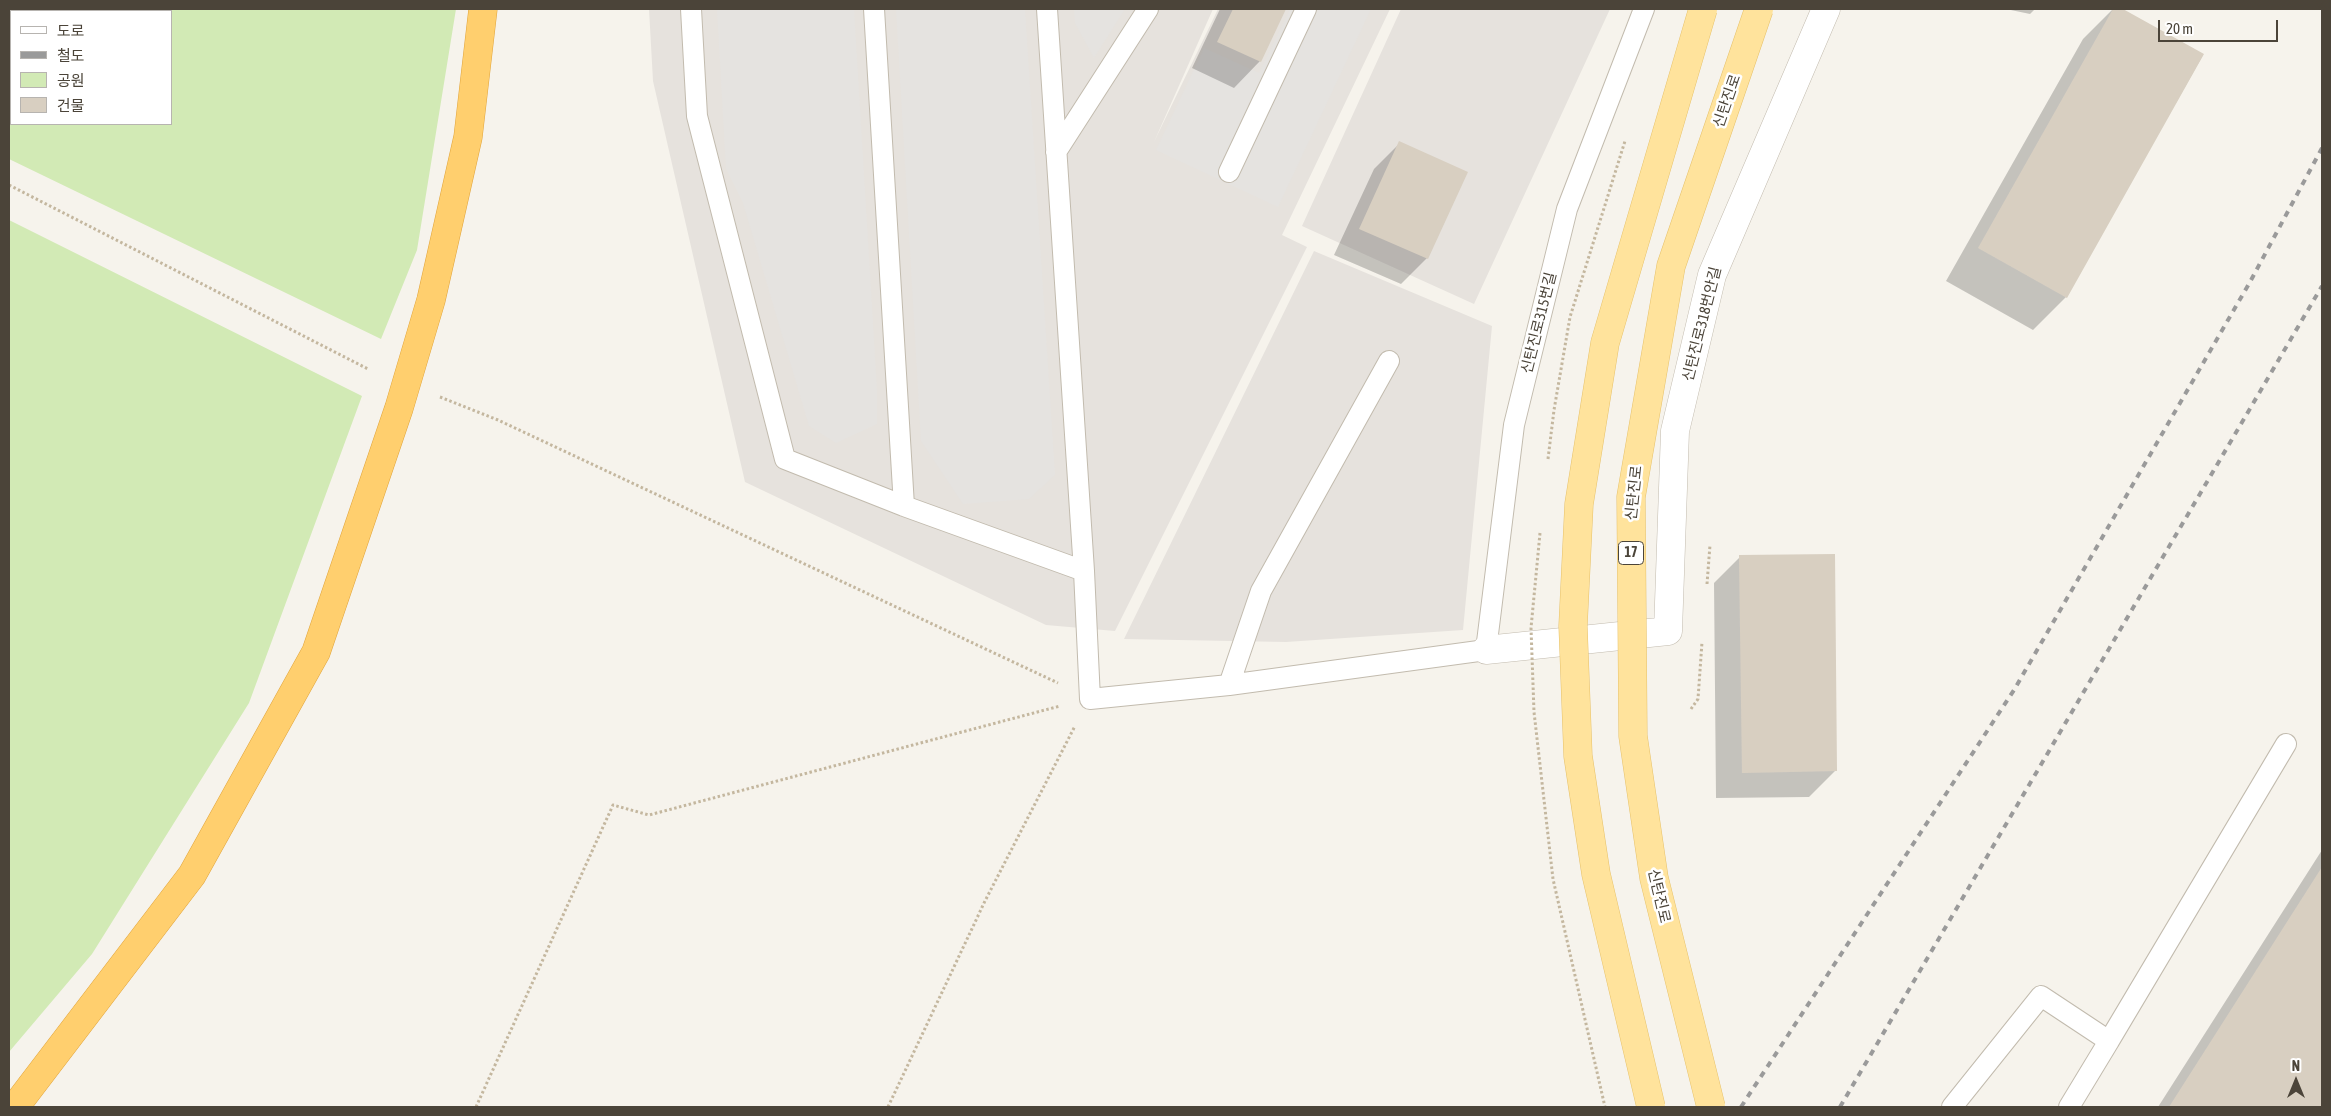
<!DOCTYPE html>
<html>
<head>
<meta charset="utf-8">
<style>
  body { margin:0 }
  #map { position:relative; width:2331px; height:1116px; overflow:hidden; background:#f6f3ec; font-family:"Asap Condensed","Noto Sans KR",sans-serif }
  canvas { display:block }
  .frame { position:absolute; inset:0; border:10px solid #4b4439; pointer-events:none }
  .legend { position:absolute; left:10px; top:10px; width:162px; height:115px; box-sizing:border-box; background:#fff; border:1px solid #b7b4b0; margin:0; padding:6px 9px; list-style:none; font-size:15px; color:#4b4439 }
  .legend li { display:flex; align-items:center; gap:10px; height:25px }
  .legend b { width:25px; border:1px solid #b7b4b0 }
  .north { position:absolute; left:2271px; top:1056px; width:50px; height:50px; -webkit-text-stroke:4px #fff; paint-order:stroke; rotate:0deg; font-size:14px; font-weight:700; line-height:20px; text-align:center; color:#4b4439 }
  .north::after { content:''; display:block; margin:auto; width:18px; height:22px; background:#4b4439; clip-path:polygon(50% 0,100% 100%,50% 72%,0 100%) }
  .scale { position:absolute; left:2158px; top:20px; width:120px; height:22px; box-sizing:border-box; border:2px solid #4b4439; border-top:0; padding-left:6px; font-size:15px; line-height:18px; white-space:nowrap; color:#4b4439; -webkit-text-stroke:4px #fff; paint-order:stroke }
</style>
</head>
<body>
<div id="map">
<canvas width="2331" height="1116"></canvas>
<div class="frame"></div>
<ul class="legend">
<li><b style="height:6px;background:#fff"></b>도로</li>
<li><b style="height:6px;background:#9a9a9a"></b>철도</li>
<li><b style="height:14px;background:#d2eab5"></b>공원</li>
<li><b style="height:14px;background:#d8cfc1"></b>건물</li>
</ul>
<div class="north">N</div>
<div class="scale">20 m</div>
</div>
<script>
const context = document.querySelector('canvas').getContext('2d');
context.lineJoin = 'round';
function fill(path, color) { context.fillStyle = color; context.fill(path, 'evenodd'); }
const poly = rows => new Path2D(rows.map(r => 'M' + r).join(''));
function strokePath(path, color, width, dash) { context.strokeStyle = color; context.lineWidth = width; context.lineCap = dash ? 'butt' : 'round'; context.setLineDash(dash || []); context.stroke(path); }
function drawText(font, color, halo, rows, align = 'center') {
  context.font = font + ' "Asap Condensed","Noto Sans KR",sans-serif'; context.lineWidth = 5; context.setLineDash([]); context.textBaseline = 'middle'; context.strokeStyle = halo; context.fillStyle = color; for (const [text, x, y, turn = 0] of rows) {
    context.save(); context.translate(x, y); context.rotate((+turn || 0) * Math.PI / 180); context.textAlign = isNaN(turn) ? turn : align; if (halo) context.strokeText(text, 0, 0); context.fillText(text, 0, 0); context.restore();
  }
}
const industrial = poly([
  [649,9,1213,9,1154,142,1218,9,1390,9,1282,235,1307,247,1115,631,1046,625,745,482,653,81],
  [1401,9,1610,9,1474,304,1302,226],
  [1314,251,1492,326,1463,630,1286,642,1124,639]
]);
const green = poly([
  [9,9,456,9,417,250,381,339,9,159],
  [11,11,171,11,171,124,11,124],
  [9,220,362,396,249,703,92,954,9,1052]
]);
const parking = poly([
  [717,9,854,9,877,390,877,424,836,443,809,426,743,203,726,169],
  [896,9,1025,9,1055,475,1029,499,963,504,921,441],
  [1074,9,1125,9,1094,58,1075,23],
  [1290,9,1371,9,1278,207,1156,150,1204,48,1259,73]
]);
const shadow = poly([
  [1220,9,1285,9,1260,61,1234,88,1192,68],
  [2006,9,2035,9,2030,14],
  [2113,9,2120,9,2203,55,2066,297,2033,330,1946,281,2083,39],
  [1400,143,1427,258,1401,284,1334,255,1374,169],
  [1740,557,1835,771,1809,797,1716,798,1714,583],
  [2322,850,2322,1107,2158,1107]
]);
const building = poly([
  [1233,9,1286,9,1261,62,1217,42],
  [2113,9,2123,9,2204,54,2067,298,1978,248],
  [1399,141,1468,172,1428,259,1359,229],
  [1835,554,1837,771,1742,773,1739,555],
  [2322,867,2322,1107,2169,1107]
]);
const path = poly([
  [9,185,368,369],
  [440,397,498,420,1058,683],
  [1707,584,1710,545],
  [1691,709,1698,699,1702,642],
  [476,1107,613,805,649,815,1060,706],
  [888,1107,985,901,1075,726]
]);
const lane = poly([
  [691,9,697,116,785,459,904,506,1084,571],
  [874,9,904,506],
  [1047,9,1084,571,1090,699,1229,685,1486,650,1514,425,1567,209,1644,9],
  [1056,152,1148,9],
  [1229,172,1306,9],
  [1229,685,1261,591,1389,361],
  [1952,1107,2041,996,2109,1041,2286,744],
  [2069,1107,2109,1041]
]);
const street = poly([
  [1486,650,1668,631,1675,431,1712,275,1826,9]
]);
const highway = poly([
  [15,1107,192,875,316,652,399,408,431,300,468,137,483,9]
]);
const rail = poly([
  [1741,1107,2014,690,2250,282,2322,148],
  [1840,1107,2322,286]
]);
const pathBridge = poly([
  [1548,459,1554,410,1570,317,1625,141],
  [1540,533,1531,628,1534,712,1553,879,1605,1107]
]);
const primaryBridge = poly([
  [1651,1107,1596,874,1578,756,1573,626,1579,504,1605,343,1703,9],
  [1711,1107,1654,878,1633,736,1631,497,1671,266,1759,9]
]);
const shields = [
  [1631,553,25]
];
const shieldNames = [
  ["17",1631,553]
];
const streetNames = [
  ["신탄진로",1727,101,-71],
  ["신탄진로315번길",1539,323,-76],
  ["신탄진로318번안길",1702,324,-76],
  ["신탄진로",1634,493,-84],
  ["신탄진로",1659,896,77]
];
fill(industrial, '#e6e2dd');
fill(green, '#d2eab5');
fill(parking, '#e5e3e0');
fill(shadow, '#0003');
fill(building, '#d8cfc1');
strokePath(lane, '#c2bbae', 22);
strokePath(street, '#c2bbae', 29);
strokePath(highway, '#e0a43c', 29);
strokePath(path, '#c4b79f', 3, [2.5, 2.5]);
strokePath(lane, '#fff', 20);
strokePath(street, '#fff', 28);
strokePath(highway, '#ffcf6e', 28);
strokePath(rail, '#9a9a9a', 4, [6, 6]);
strokePath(primaryBridge, '#e6c16a', 29, []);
strokePath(pathBridge, '#c4b79f', 3, [2.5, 2.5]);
strokePath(primaryBridge, '#ffe39c', 28);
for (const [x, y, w] of shields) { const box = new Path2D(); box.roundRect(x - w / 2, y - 11.5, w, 23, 4); context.fillStyle = '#fff'; context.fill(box); strokePath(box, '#4b4439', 1); }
drawText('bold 14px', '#4b4439', null, shieldNames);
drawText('15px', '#4b4439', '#fff', streetNames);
</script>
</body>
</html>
